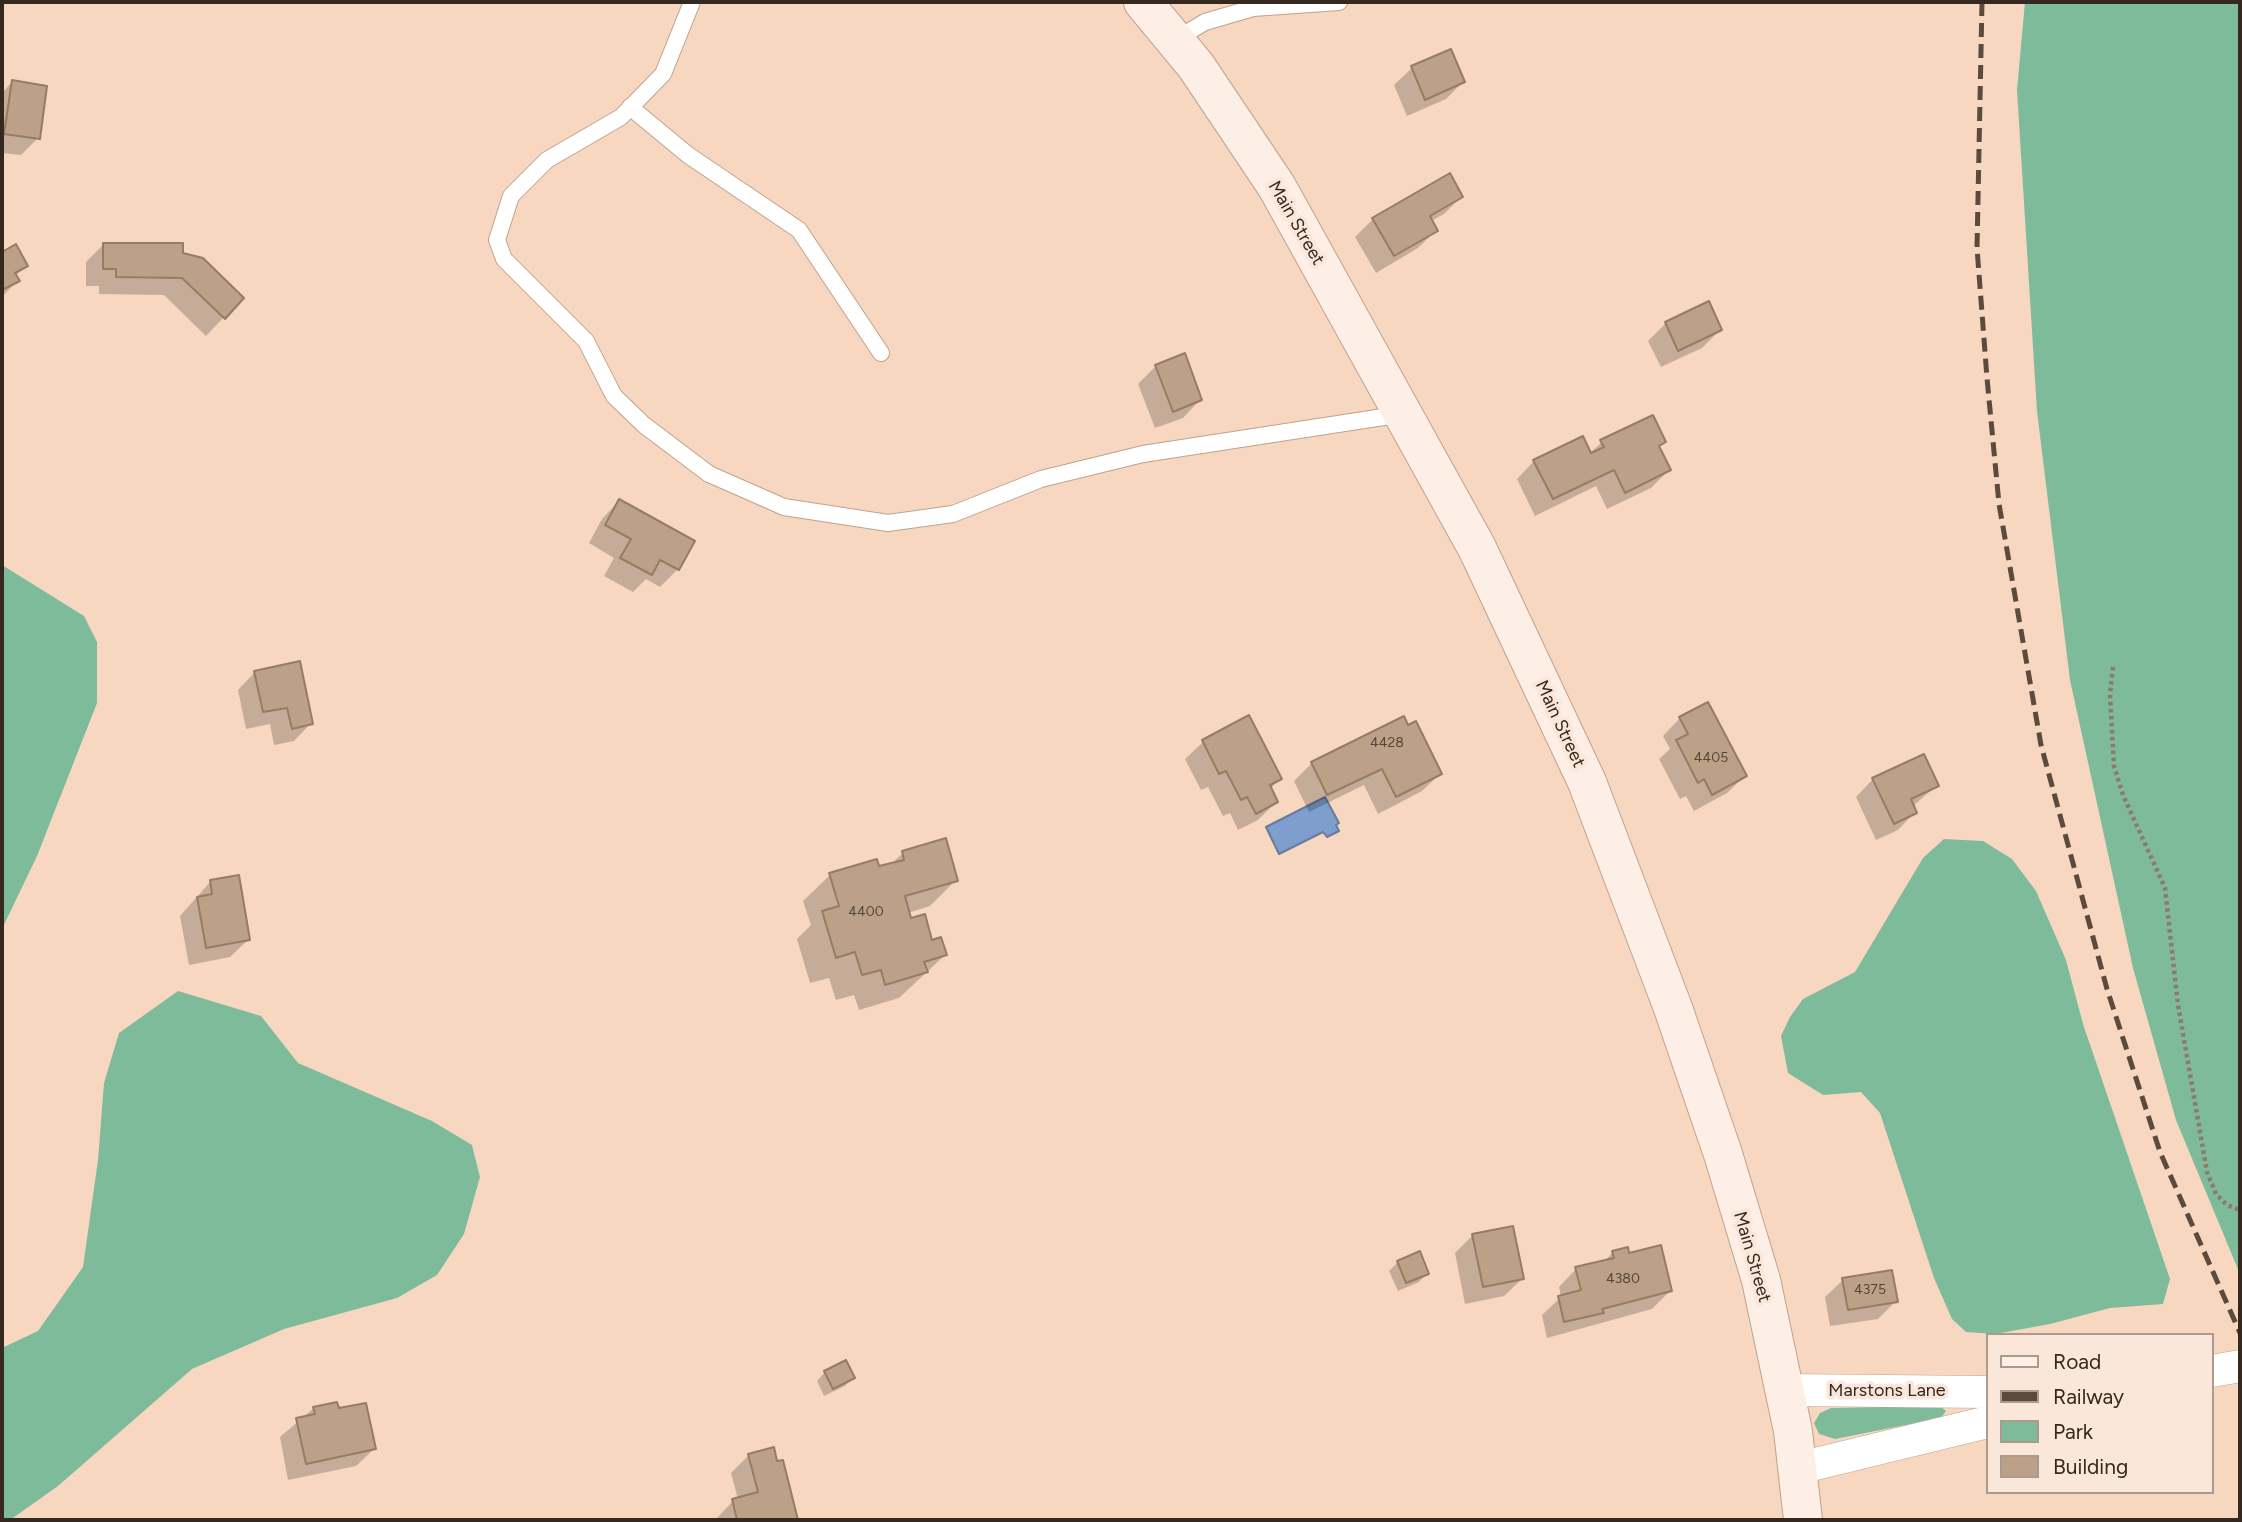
<!DOCTYPE html>
<html>
<head>
<meta charset="utf-8">
<style>
  body { margin:0 }
  #map { position:relative; width:2242px; height:1522px; overflow:hidden; background:#f7d7c0; font-family:Figtree,sans-serif }
  canvas { display:block }
  .frame { position:absolute; inset:0; border:4px solid #34281f; pointer-events:none }
  .legend { position:absolute; left:1986px; top:1333px; width:228px; height:161px; box-sizing:border-box; background:#fbe7d9; border:2px solid #ab9b8f; margin:0; padding:9px 12px; list-style:none; font-size:21px; color:#34281f }
  .legend li { display:flex; align-items:center; gap:14px; height:35px }
  .legend b { width:35px; border:2px solid #ab9b8f }
</style>
</head>
<body>
<div id="map">
<canvas width="2242" height="1522"></canvas>
<div class="frame"></div>
<ul class="legend">
<li><b style="height:9px;background:#fdeee6"></b>Road</li>
<li><b style="height:9px;background:#5b4b3f"></b>Railway</li>
<li><b style="height:19px;background:#7ebb9b"></b>Park</li>
<li><b style="height:19px;background:#bca188"></b>Building</li>
</ul>
</div>
<script>
const context = document.querySelector('canvas').getContext('2d');
context.lineJoin = 'round';
function fill(path, color) { context.fillStyle = color; context.fill(path, 'evenodd'); }
const poly = rows => new Path2D(rows.map(r => 'M' + r).join(''));
function strokePath(path, color, width, dash) { context.strokeStyle = color; context.lineWidth = width; context.lineCap = dash ? 'butt' : 'round'; context.setLineDash(dash || []); context.stroke(path); }
function drawText(font, color, halo, rows, align = 'center') {
  context.font = font + ' Figtree,sans-serif'; context.lineWidth = 7; context.setLineDash([]); context.textBaseline = 'middle'; context.strokeStyle = halo; context.fillStyle = color; for (const [text, x, y, turn = 0] of rows) {
    context.save(); context.translate(x, y); context.rotate((+turn || 0) * Math.PI / 180); context.textAlign = isNaN(turn) ? turn : align; if (halo) context.strokeText(text, 0, 0); context.fillText(text, 0, 0); context.restore();
  }
}
const green = poly([
  [2025,2,2240,2,2240,1274,2176,1120,2133,968,2070,680,2037,411,2017,90],
  [2,565,84,616,97,642,97,703,37,856,2,929],
  [1944,839,1983,841,2012,859,2036,891,2066,960,2083,1024,2170,1279,2163,1304,2110,1308,2050,1324,1995,1334,1966,1332,1952,1319,1934,1278,1880,1113,1861,1092,1823,1095,1788,1073,1781,1036,1790,1017,1803,999,1855,972,1923,858],
  [178,991,261,1016,298,1063,432,1121,472,1145,480,1177,464,1234,437,1275,397,1298,284,1329,192,1369,58,1486,10,1520,2,1520,2,1348,38,1331,83,1267,98,1160,104,1083,119,1033],
  [1940,1406,1946,1411,1941,1418,1835,1439,1819,1434,1814,1423,1820,1413,1831,1408]
]);
const water = poly([
  [1325,797,1339,823,1336,825,1339,831,1327,837,1323,832,1279,854,1266,827,1325,797]
]);
const shadow = poly([
  [1450,51,1463,82,1446,99,1407,116,1394,85,1412,68],
  [12,82,38,138,21,155,2,153,2,93],
  [1461,197,1444,214,1431,221,1436,230,1418,248,1376,273,1355,237,1373,219],
  [104,244,181,254,242,298,206,336,164,295,99,294,99,286,86,286,86,262],
  [16,246,26,266,15,276,17,281,2,297,2,254],
  [1666,323,1720,330,1702,348,1661,367,1648,341],
  [1156,366,1200,400,1183,418,1155,428,1138,384],
  [1602,442,1664,442,1658,448,1669,470,1651,488,1607,509,1596,486,1535,516,1517,479,1534,461,1589,454],
  [619,501,678,569,660,587,646,579,633,592,604,576,614,558,589,543,602,519],
  [255,672,311,723,294,741,274,745,270,724,246,729,238,690],
  [1249,718,1280,779,1270,789,1276,802,1258,820,1238,830,1230,813,1223,816,1208,787,1201,790,1185,759,1203,742],
  [1680,718,1745,776,1727,793,1694,811,1686,796,1680,799,1659,759,1670,749,1663,736],
  [1312,763,1440,774,1422,791,1378,814,1364,785,1309,812,1294,781],
  [1873,779,1936,786,1913,806,1915,812,1898,830,1876,840,1856,797],
  [903,853,956,880,930,906,908,913,910,920,945,955,899,998,859,1010,854,995,836,1000,829,978,810,983,797,939,811,925,803,901,830,875,890,865],
  [211,881,248,940,230,957,189,965,180,916],
  [1472,1236,1522,1279,1504,1296,1465,1304,1455,1253],
  [1613,1252,1628,1255,1670,1291,1652,1309,1547,1338,1542,1315,1561,1297,1559,1287,1576,1269,1603,1263],
  [1398,1262,1427,1273,1419,1282,1398,1291,1389,1271],
  [1843,1280,1896,1301,1878,1319,1830,1326,1825,1297],
  [825,1372,853,1378,845,1386,824,1396,817,1381],
  [314,1408,337,1410,374,1449,356,1466,288,1480,280,1437],
  [749,1455,782,1462,796,1520,715,1520,733,1501,738,1499,731,1473]
]);
const building = poly([
  [1451,49,1465,82,1425,100,1411,66,1451,49],
  [12,80,47,86,40,139,4,134,12,80],
  [1450,173,1463,197,1430,216,1438,231,1394,256,1372,218,1450,173],
  [103,243,183,243,183,253,203,258,244,298,225,319,182,278,116,277,116,269,103,269,103,243],
  [16,244,28,266,15,273,20,281,2,290,2,252,16,244],
  [1709,301,1722,330,1678,351,1665,322,1709,301],
  [1185,353,1202,400,1173,412,1155,365,1185,353],
  [1653,415,1666,442,1659,446,1671,470,1625,493,1614,470,1553,499,1533,460,1583,436,1591,453,1604,447,1600,440,1653,415],
  [619,499,695,541,679,570,660,560,652,575,620,558,631,539,605,525,619,499],
  [300,661,313,724,292,729,287,708,263,712,254,671,300,661],
  [1708,702,1747,776,1712,795,1704,779,1698,783,1676,740,1688,734,1679,717,1708,702],
  [1249,715,1282,779,1270,785,1278,802,1256,814,1247,797,1241,800,1226,771,1219,774,1202,740,1249,715],
  [1404,716,1408,725,1416,721,1442,774,1396,797,1382,769,1327,795,1311,762,1404,716],
  [1924,754,1939,786,1911,799,1917,813,1894,824,1872,778,1924,754],
  [946,838,958,881,905,896,911,918,925,914,932,940,941,937,947,955,924,962,928,972,885,985,881,970,862,975,855,952,836,958,822,911,839,906,829,873,877,859,879,866,904,860,902,851,946,838],
  [239,875,250,940,206,948,197,897,212,894,210,880,239,875],
  [1513,1226,1524,1279,1483,1287,1472,1234,1513,1226],
  [1661,1245,1672,1291,1602,1309,1604,1313,1564,1322,1558,1296,1581,1290,1575,1267,1614,1258,1612,1251,1628,1247,1629,1253,1661,1245],
  [1420,1251,1429,1274,1406,1283,1397,1261,1420,1251],
  [1892,1270,1898,1302,1848,1310,1842,1278,1892,1270],
  [846,1360,855,1378,833,1389,824,1371,846,1360],
  [337,1402,339,1408,366,1403,376,1449,306,1464,296,1418,315,1414,313,1407,337,1402],
  [774,1447,777,1461,783,1460,798,1520,737,1520,732,1499,758,1492,748,1454,774,1447]
]);
const path = poly([
  [2113,667,2110,694,2114,766,2123,795,2165,888,2178,1005,2207,1172,2216,1194,2227,1205,2240,1210]
]);
const lane = poly([
  [692,2,663,74,621,117,547,160,511,196,497,240,504,259,586,341,614,396,644,425,709,474,784,507,888,523,953,514,1041,479,1143,454,1403,414],
  [1175,40,1205,22,1253,8,1339,2],
  [630,107,688,155,799,230,881,353]
]);
const street = poly([
  [2212,1371,2240,1366],
  [1786,1390,1988,1392],
  [1799,1468,1988,1422]
]);
const secondary = poly([
  [1143,2,1196,66,1277,187,1477,548,1587,782,1673,1008,1723,1154,1761,1280,1793,1431,1803,1520]
]);
const rail = poly([
  [1982,2,1977,248,1987,378,1999,504,2041,745,2107,989,2160,1152,2240,1333]
]);
const numberNames = [
  ["4428",1387,743],
  ["4405",1711,758],
  ["4400",866,912],
  ["4380",1623,1279],
  ["4375",1870,1290]
];
const streetNames = [
  ["Main Street",1296,223,60],
  ["Main Street",1560,724,65],
  ["Main Street",1752,1257,74],
  ["Marstons Lane",1887,1391]
];
fill(green, '#7ebb9b');
fill(water, '#7e9ece');
strokePath(water, '#687b9a', 2);
fill(shadow, '#0003');
fill(building, '#bca188');
strokePath(building, '#977c64', 2);
strokePath(lane, '#c0a28c', 18);
strokePath(street, '#c0a28c', 33);
strokePath(secondary, '#c0a28c', 40);
strokePath(path, '#8e796a', 4.5, [3.5, 3.5]);
strokePath(lane, '#fff', 16);
strokePath(street, '#fff', 32);
strokePath(secondary, '#fdeee6', 38);
strokePath(rail, '#5b4b3f', 5, [14, 7]);
drawText('14px', '#564639', null, numberNames);
drawText('18px', '#34281f', '#fbe7d9', streetNames);
</script>
</body>
</html>
